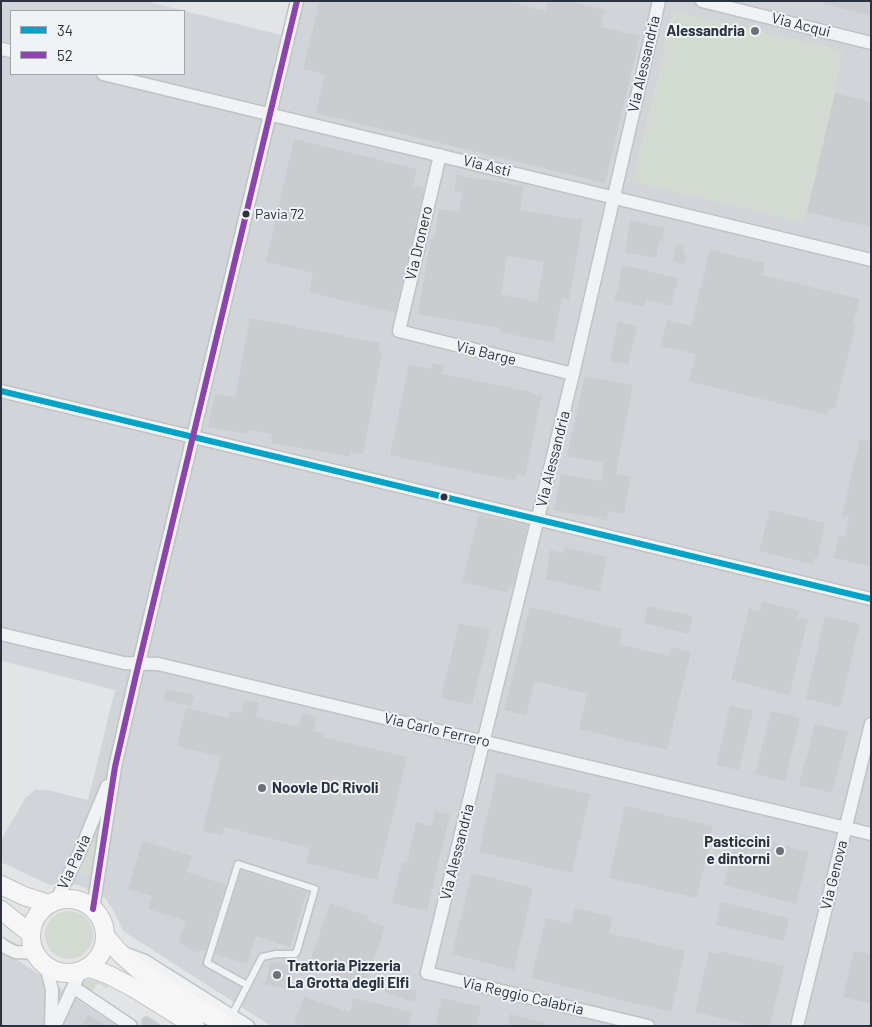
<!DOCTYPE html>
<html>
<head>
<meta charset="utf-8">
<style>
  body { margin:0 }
  #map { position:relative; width:872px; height:1027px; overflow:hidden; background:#e2e4e6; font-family:Barlow,sans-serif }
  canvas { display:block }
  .frame { position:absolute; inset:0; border:2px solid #2a333f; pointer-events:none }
  .legend { position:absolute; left:10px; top:10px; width:175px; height:65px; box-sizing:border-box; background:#f0f3f6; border:1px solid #a1a6ad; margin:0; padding:6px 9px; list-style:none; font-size:15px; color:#2a333f }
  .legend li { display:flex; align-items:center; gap:10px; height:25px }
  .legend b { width:25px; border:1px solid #a1a6ad }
</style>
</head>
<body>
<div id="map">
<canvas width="872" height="1027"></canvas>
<div class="frame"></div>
<ul class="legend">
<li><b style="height:6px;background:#02a3c7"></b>34</li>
<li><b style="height:6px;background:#8e44ad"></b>52</li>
</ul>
</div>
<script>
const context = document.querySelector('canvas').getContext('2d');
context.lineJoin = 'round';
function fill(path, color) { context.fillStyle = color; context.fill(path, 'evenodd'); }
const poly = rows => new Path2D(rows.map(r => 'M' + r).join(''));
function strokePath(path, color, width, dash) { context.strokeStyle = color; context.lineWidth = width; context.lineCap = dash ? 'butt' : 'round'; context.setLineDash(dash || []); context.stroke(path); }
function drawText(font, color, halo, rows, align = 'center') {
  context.font = font + ' Barlow,sans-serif'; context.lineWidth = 4; context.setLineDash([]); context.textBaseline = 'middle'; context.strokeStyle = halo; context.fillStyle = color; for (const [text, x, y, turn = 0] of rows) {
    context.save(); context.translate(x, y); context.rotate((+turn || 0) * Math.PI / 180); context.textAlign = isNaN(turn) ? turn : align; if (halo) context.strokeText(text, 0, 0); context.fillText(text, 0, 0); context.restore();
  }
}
const built = poly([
  [1,1,145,1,281,35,290,1,871,1,871,1026,271,1026,123,931,114,911,105,898,79,885,50,885,1,862,1,840,26,797,35,790,47,790,88,800,115,690,3,661,1,665],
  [11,11,184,11,184,74,11,74],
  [1,949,117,1026,1,1026]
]);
const green = poly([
  [673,11,843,51,835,93,807,212,802,222,632,182],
  [93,840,97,843,89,877,78,872,91,841],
  '45 935a24 24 0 1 1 48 0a24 24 0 1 1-48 0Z',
  [93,978,96,978,107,984,108,989,98,983,92,992,80,986,86,980]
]);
const building = poly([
  [320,1,506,1,546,11,548,1,570,1,605,10,601,27,640,36,605,183,316,113,325,74,303,69],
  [823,1,871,1,871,16,823,4],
  [835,93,871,102,871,227,807,212],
  [294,139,417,169,413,186,424,188,395,313,309,292,313,273,266,262],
  [457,175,524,186,520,210,583,220,569,300,562,298,553,343,499,332,500,328,418,314,431,237,434,238,439,209,459,212,462,192,454,191],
  [507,256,544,262,537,302,501,294],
  [630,221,665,227,662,241,659,241,656,258,625,252],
  [676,244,684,245,683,254,686,254,685,264,673,261],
  [710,250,765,263,762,275,860,299,853,325,856,325,835,409,829,408,827,415,689,381,696,354,661,346,667,320,691,326],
  [622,265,678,278,671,306,646,300,644,307,614,300,616,291,618,291],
  [250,318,380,343,378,352,382,353,363,454,351,452,350,457,271,443,272,434,250,430,249,434,208,427,215,394,235,398],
  [618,322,637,326,628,365,610,361],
  [432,363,444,366,442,374,532,392,532,394,542,396,525,476,516,474,515,481,390,455,409,364,431,369],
  [585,376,633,385,616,474,631,477,624,514,608,511,607,520,554,510,561,474,601,481,604,463,567,456],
  [860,439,871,441,871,566,834,558,839,536,845,537,849,517,842,515],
  [770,510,825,523,817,559,814,558,812,564,759,551],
  [479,514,528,525,512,588,509,587,508,593,462,582],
  [565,547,607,557,600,592,546,579,550,550,563,553],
  [762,602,799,611,797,618,808,620,789,695,731,680,749,608,760,611],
  [648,606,693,616,689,634,644,623],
  [530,607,622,629,619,644,669,656,672,647,691,652,667,750,579,729,587,694,535,681,526,716,504,710],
  [825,616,860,624,840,707,806,699],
  [459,623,490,630,472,705,441,698],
  [166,690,194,695,191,706,164,700],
  [244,700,259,703,256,717,299,727,302,713,317,717,313,731,324,733,324,737,407,757,377,880,306,863,310,848,224,827,222,835,203,831,205,820,221,757,177,746,186,708,229,718,230,711,241,713],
  [730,705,753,711,739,770,716,765],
  [771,711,800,718,785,781,755,774],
  [815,724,848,732,832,793,799,785],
  [497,773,590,794,572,873,479,852],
  [625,806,713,826,697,898,609,878],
  [435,811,450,814,427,911,392,903,402,862,407,863,416,822,431,826],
  [736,833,809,852,796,904,724,885],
  [143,841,192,856,187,872,226,885,206,951,200,949,199,954,179,942,186,921,148,909,152,896,128,889],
  [241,870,307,892,290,947,256,936,247,964,215,954],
  [472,873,533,888,514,970,452,954],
  [721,902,789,918,784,941,716,925],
  [330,903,368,916,367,920,385,927,365,985,309,965],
  [575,908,613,917,609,933,685,951,671,1012,531,978,546,918,571,924],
  [719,951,784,966,770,1026,751,1026,695,1012,709,952,719,954],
  [854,951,871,955,871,1004,843,997],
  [270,962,292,967,287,989,265,984],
  [387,984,417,991,414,1002,385,992],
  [304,997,350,1012,353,998,412,1012,409,1026,304,1026,294,1023],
  [442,998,481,1007,476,1026,435,1026],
  [510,1014,546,1023,545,1026,507,1026],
  [88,1015,108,1026,82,1026],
  [146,1016,149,1017,163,1026,143,1026,141,1023,142,1018]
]);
const service = poly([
  [232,1015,262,957,276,954,295,954,297,951,315,889,238,864,207,963,247,985]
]);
const minor = poly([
  [702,1,871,43],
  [1,49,11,51],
  [103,74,871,260],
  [440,155,399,331,573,374],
  [1,391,871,599],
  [1,634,124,663,158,664,871,834],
  [56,901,78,856,107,786],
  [93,909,115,767,136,675,297,1],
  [1,944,5,947,15,952,36,953],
  [123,953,145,961,248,1026],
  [46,965,52,990,51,1026],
  [73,987,131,1026],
  [55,1026,81,970],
  [648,1026,427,973,573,374,659,1],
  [797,1026,871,724]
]);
const secondary = poly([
  [1,885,24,896,49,904],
  '31 936a37 37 0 1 1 74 0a37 37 0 1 1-74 0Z',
  [1,910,31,934],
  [105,936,119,952,139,970,226,1026],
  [88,967,109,975,134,988,195,1026]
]);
const bus1 = poly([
  [1,391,871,599]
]);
const bus2 = poly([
  [93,909,115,767,136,675,297,1]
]);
const markers = [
  [755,31,5,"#6a7179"],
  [246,214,4.5,"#2a333f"],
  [444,497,4.5,"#2a333f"],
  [262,788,5,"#6a7179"],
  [780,851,5,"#6a7179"],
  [277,975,5,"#6a7179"]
];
const busNames = [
  ["Pavia 72",255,214]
];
const streetNames = [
  ["Via Acqui",801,25,14],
  ["Via Alessandria",644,64,-77],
  ["Via Asti",487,166,14],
  ["Via Dronero",419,243,-77],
  ["Via Barge",486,353,14],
  ["Via Alessandria",553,459,-76],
  ["Via Carlo Ferrero",437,730,13],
  ["Via Alessandria",457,852,-76],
  ["Via Pavia",74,862,-65],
  ["Via Genova",834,875,-76],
  ["Via Reggio Calabria",523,996,13]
];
const poiNames = [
  ["Alessandria",745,31],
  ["Noovle DC Rivoli",272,788,"left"],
  ["Pasticcini",770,842],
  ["e dintorni",770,859],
  ["Trattoria Pizzeria",287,966,"left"],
  ["La Grotta degli Elfi",287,983,"left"]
];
fill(built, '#d1d4d9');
fill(green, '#d3dad2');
fill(building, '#cacccf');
strokePath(service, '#c0c2c4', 9);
strokePath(minor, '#c0c2c4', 15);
strokePath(secondary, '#c0c2c4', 20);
strokePath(service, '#f1f2f4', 6);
strokePath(minor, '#f1f2f4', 12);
strokePath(secondary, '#f6f6f6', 18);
strokePath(bus1, '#02a3c7', 6);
strokePath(bus2, '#8e44ad', 6);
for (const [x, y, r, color] of markers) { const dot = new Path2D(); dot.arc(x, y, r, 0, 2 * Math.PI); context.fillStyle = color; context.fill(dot); strokePath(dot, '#f0f3f6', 2); }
drawText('14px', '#2a333f', '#f0f3f6', busNames, 'left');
drawText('15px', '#2a333f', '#f0f3f6', streetNames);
drawText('bold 15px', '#2a333f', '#f0f3f6', poiNames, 'right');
</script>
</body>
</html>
